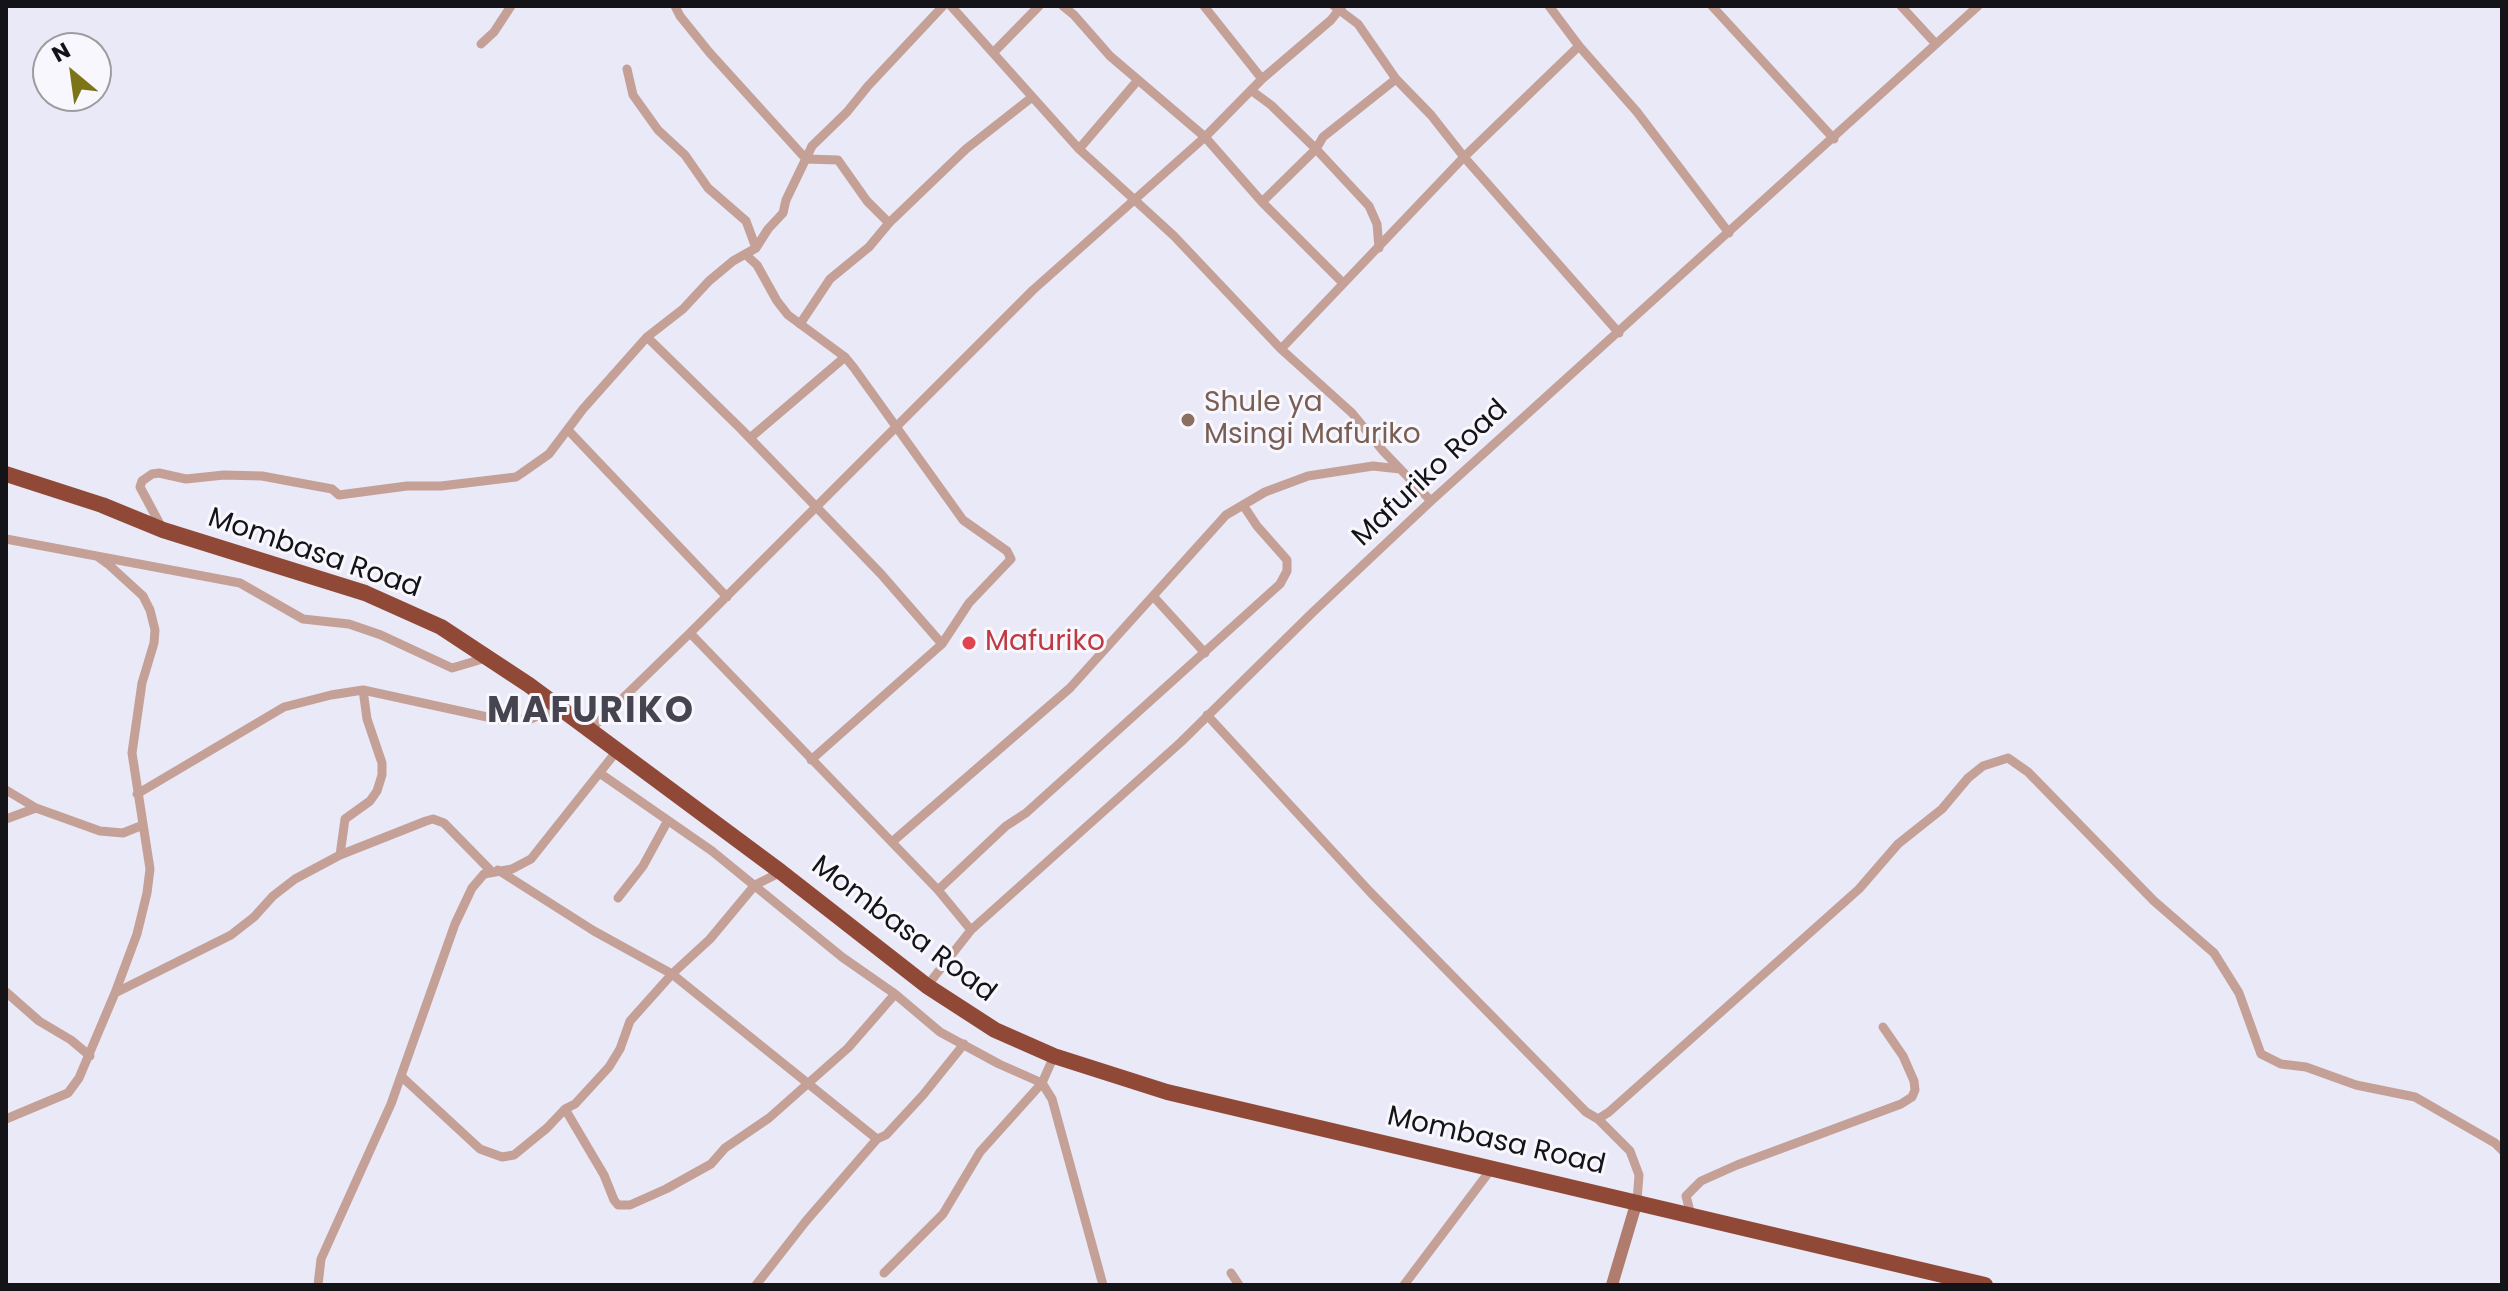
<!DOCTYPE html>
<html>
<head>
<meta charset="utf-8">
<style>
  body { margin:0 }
  #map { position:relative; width:2508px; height:1291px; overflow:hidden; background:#eae9f7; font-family:Poppins,sans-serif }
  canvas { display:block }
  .frame { position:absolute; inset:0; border:8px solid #141418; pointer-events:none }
  .north { position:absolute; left:32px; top:32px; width:80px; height:80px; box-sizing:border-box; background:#f8f7fd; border:2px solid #9d9ca1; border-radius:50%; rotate:331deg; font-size:22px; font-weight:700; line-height:32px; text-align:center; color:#141418 }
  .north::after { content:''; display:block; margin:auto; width:28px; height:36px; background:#7d7418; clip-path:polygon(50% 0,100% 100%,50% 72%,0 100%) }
</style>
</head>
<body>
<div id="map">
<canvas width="2508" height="1291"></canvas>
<div class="frame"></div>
<div class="north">N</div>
</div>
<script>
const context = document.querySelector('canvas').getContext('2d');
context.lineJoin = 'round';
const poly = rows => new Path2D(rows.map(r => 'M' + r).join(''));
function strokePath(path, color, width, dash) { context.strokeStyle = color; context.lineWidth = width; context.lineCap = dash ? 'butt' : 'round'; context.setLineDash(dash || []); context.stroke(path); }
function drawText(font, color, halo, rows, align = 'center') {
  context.font = font + ' Poppins,sans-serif'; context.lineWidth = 6; context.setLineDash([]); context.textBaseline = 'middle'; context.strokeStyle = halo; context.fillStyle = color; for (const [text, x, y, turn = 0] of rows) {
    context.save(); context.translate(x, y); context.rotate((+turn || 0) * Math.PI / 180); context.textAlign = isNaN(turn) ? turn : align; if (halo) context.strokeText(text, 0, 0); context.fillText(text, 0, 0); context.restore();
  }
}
const street = poly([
  [675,6,680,16,709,52,806,159,838,160,867,201,889,223],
  [951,6,1079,149,1174,236,1281,349,1352,413,1383,451,1431,501],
  [1063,6,1074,15,1110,56,1205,137,1262,202,1343,283],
  [1204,6,1262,79],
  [1334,6,1358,24,1396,79,1431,115,1464,157,1619,333],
  [1549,6,1579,46,1637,112,1729,233],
  [1712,6,1834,139],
  [1901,6,1936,44],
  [481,44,494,32,511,6],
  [993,53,1039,6],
  [627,69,633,95,658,130,685,155,708,188,746,221,756,248],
  [1252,91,1271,105,1316,149,1369,206,1377,224,1379,248],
  [1079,149,1138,80],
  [1262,202,1316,149,1323,137,1396,79],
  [745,254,757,265,777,301,788,315,845,357,854,368,963,520,1007,551,1011,559,969,603,942,644,811,760],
  [800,324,830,279,869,247,889,223,966,149,1031,98],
  [647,337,741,429,881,574,942,644],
  [1281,349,1464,157,1579,46],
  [568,430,727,597],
  [750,438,845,357],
  [162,528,140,487,142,481,152,474,159,473,186,479,224,475,262,476,332,489,339,495,407,486,441,486,516,477,522,473,549,454,583,409,647,337,683,309,709,281,733,261,756,248,768,229,783,213,786,200,812,146,847,112,868,86,943,6],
  [6,539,240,583,303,619,349,624,381,635,452,668,486,658],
  [1153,596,1205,653],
  [690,633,938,890,971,930],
  [1207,715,1371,893,1586,1112,1598,1119,1609,1112,1859,889,1898,844,1942,809,1968,778,1983,766,2008,758,2028,772,2154,901,2214,953,2239,993,2261,1054,2281,1064,2306,1067,2356,1085,2415,1097,2495,1143,2502,1150],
  [589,731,690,633,1033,290,1205,137,1262,79,1331,20,1342,6],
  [601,774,712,851,842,957,895,994,940,1032,999,1064,1042,1083,980,1152,943,1214,884,1273],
  [6,790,36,808,100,831,123,833,143,825],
  [137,794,284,707,331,695,363,690,501,720,531,719,542,714,563,711],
  [6,819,36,808],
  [892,842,1070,688,1226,515,1265,492,1308,476,1373,466,1400,469],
  [340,855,345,819,370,801,377,791,382,775,382,763,367,719,363,690],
  [498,870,594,931,672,974,877,1139],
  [938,890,1006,826,1026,813,1280,584,1287,571,1287,560,1257,526,1243,505],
  [618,898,643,866,667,822],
  [927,986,971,930,1181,742,1312,613,1431,501,1978,6],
  [6,992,39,1021,71,1040,90,1056],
  [115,993,231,935,254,917,273,896,295,879,340,855,426,821,433,819,444,823,491,871],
  [1054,1056,1042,1083,1052,1099,1103,1285],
  [401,1076,480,1149,502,1157,514,1155,547,1128,565,1109,575,1104,609,1067,620,1049,630,1021,672,974,710,939,755,885,781,872],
  [565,1109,604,1175,614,1200,618,1205,630,1205,666,1189,711,1164,725,1148,769,1118,848,1048,895,994],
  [6,1119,68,1093,79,1078,115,993,137,934,147,893,150,869,132,753,142,683,154,643,155,630,150,610,143,596,108,564,97,556],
  [1598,1119,1630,1151,1639,1175,1637,1201],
  [1691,1215,1686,1196,1701,1181,1737,1165,1901,1104,1912,1097,1915,1090,1914,1081,1903,1056,1883,1027],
  [1231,1273,1239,1285],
  [318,1285,321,1259,391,1104,455,924,472,888,484,874,512,869,531,859,616,752],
  [756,1285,806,1221,877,1139,886,1135,923,1095,964,1044],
  [1404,1285,1492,1168]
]);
const secondary = poly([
  [1612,1285,1637,1201]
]);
const highway = poly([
  [6,474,102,505,163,530,365,593,441,627,529,685,781,872,927,986,995,1030,1054,1056,1167,1092,1985,1285]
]);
const markers = [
  [1188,420,8,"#8d6e63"],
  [969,643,8,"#e0444e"]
];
const educationNames = [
  ["Shule ya",1204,404],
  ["Msingi Mafuriko",1204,436]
];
const streetNames = [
  ["Mafuriko Road",1431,474,-43],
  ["Mombasa Road",314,554,19],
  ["Mombasa Road",903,930,37],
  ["Mombasa Road",1496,1142,13]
];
const healthNames = [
  ["Mafuriko",985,643]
];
const districtNames = [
  ["MAFURIKO",591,713]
];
strokePath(street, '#c5a097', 9);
strokePath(secondary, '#b07c6e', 12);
strokePath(highway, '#914937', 16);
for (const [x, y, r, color] of markers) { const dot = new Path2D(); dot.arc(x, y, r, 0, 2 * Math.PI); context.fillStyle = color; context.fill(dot); strokePath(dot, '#f8f7fd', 3); }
drawText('28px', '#785e54', '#f8f7fd', educationNames, 'left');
drawText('28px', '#141418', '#f8f7fd', streetNames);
drawText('28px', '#be3a42', '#f8f7fd', healthNames, 'left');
context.letterSpacing = '2px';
drawText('bold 36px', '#464450', '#f8f7fd', districtNames);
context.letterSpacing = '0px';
</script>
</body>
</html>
